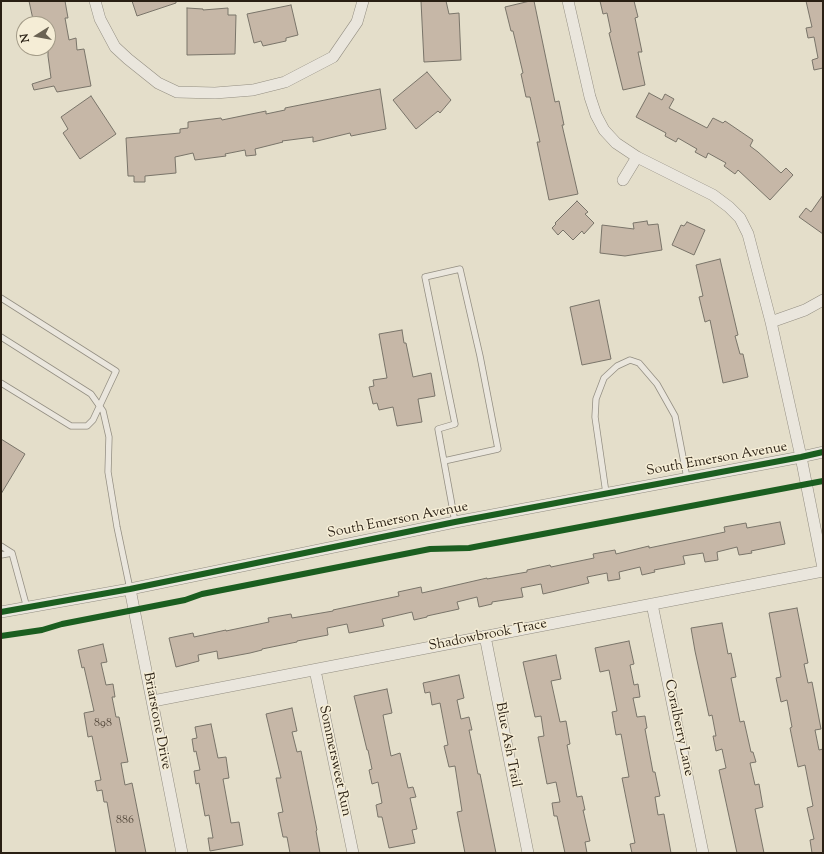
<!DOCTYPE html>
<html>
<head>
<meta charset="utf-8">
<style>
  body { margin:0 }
  #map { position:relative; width:824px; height:854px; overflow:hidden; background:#e4deca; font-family:"Sorts Mill Goudy",serif }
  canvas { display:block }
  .frame { position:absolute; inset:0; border:2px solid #291f13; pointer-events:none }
  .north { position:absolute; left:16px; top:16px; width:40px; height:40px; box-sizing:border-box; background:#f5edd6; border:1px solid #a39b88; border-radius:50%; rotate:259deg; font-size:11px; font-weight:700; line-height:16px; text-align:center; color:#291f13 }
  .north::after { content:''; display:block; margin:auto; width:14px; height:18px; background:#6a6253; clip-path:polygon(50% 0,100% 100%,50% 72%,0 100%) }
</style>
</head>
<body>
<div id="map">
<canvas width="824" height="854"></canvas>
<div class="frame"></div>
<div class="north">N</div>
</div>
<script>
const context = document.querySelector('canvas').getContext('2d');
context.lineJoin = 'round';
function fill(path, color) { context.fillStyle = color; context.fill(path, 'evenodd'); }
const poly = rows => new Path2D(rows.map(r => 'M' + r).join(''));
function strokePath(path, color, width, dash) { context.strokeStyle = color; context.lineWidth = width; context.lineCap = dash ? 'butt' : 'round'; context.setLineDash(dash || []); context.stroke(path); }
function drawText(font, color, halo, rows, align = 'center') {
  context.font = font + ' "Sorts Mill Goudy",serif'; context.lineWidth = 3; context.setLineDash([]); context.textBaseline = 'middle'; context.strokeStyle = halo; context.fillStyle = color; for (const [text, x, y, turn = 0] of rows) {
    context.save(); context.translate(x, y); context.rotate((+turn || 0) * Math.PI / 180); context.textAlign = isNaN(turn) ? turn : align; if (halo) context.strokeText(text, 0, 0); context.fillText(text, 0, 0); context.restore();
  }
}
const building = poly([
  [29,1,65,1,68,18,65,18,69,40,76,38,77,50,84,49,91,86,57,92,54,86,34,90,32,84,51,78,48,56,48,24,34,24,29,1],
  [132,1,176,1,176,3,137,16,132,1],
  [421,1,446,1,449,14,459,13,461,60,424,62,421,1],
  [530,1,534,1,555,102,559,101,564,125,562,125,578,194,549,200,537,142,540,142,530,97,526,97,521,74,523,73,513,31,511,31,505,7,530,1],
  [600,1,634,1,638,17,635,18,642,52,638,52,645,85,623,90,609,33,611,32,607,13,603,14,600,1],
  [806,1,823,1,823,68,814,70,812,60,818,58,814,37,808,38,806,28,812,27,806,1],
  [291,5,298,35,286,38,286,41,263,46,261,41,254,43,247,14,291,5],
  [187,8,203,9,203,10,228,8,228,15,236,15,235,54,187,55,187,8],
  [427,72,451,100,440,113,438,111,416,129,393,100,427,72],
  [380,89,386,129,351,136,350,133,313,142,313,137,282,141,283,142,255,149,256,155,246,156,245,150,225,154,226,156,195,160,193,153,175,157,176,173,145,176,145,182,134,182,134,176,128,176,126,138,180,133,180,129,188,128,188,122,221,118,222,120,266,111,266,114,285,110,285,108,380,89],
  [649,93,662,100,665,94,674,99,669,108,707,128,713,118,723,123,725,121,753,140,750,146,758,152,781,173,786,168,793,175,770,200,738,170,735,174,724,166,726,163,708,153,706,158,695,152,697,149,678,138,676,142,665,136,666,133,636,117,649,93],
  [91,96,116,134,80,159,63,133,68,129,61,117,91,96],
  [823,195,823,234,799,217,806,208,811,212,823,195],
  [577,201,588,212,585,214,594,223,584,234,582,231,573,240,563,230,558,235,552,228,556,224,555,223,577,201],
  [647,221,648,225,658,224,662,250,625,256,600,253,602,225,634,229,633,223,647,221],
  [687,222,705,230,694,255,672,245,681,225,684,226,687,222],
  [720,259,738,335,735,336,740,354,743,354,748,377,723,383,710,320,705,322,699,297,703,296,696,265,720,259],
  [599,300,611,359,582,365,570,307,599,300],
  [402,330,404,343,406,343,413,377,431,373,435,396,418,399,422,422,397,426,393,407,379,410,377,403,373,404,369,387,374,386,373,380,387,378,379,334,402,330],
  [1,439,25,454,1,494,1,439],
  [780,522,785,544,751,551,752,553,739,555,737,547,717,552,718,560,705,562,703,553,683,556,685,564,654,570,655,572,642,575,640,567,619,572,620,579,608,581,607,573,587,577,589,583,543,594,541,584,521,588,523,597,492,602,492,604,479,607,477,597,457,602,459,609,427,616,427,617,414,620,412,612,382,619,384,626,349,633,347,624,327,628,328,635,297,641,297,642,262,649,262,650,250,653,218,659,217,651,198,655,199,661,176,667,169,638,193,633,194,637,226,630,226,631,269,622,268,618,291,614,292,618,333,611,333,610,399,596,398,592,421,587,422,593,487,578,487,579,527,572,527,570,550,565,551,567,594,558,593,554,615,550,616,554,649,546,649,548,725,532,724,527,746,523,747,528,780,522],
  [797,608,808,663,804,664,808,683,812,682,821,729,815,730,819,750,823,749,823,853,812,853,810,840,814,839,807,808,813,806,805,765,798,767,790,728,792,727,787,700,781,702,776,678,781,677,769,613,797,608],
  [722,623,728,654,731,653,736,677,731,678,740,722,744,721,751,752,753,752,756,762,750,763,755,785,759,784,763,807,755,809,764,853,737,853,719,770,726,768,722,749,716,751,713,736,716,736,712,715,709,716,695,651,691,628,722,623],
  [629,641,634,664,630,665,634,685,638,684,640,697,633,698,637,717,645,716,647,728,645,729,653,772,655,772,660,796,655,797,658,815,664,814,671,853,632,853,630,844,635,843,622,778,629,777,621,734,616,735,612,712,617,711,609,670,600,672,595,648,629,641],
  [103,644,107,662,101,663,106,685,113,684,115,697,112,697,116,717,119,717,128,762,121,763,125,785,132,783,146,853,116,853,107,802,104,802,102,790,97,791,95,781,101,780,92,736,88,737,84,713,94,711,84,667,82,668,78,650,103,644],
  [556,655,561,679,551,681,560,722,566,721,570,744,567,745,577,797,582,796,585,810,583,810,590,841,585,842,587,853,565,853,557,816,554,816,552,803,560,802,556,782,547,784,538,737,544,736,541,716,535,717,523,662,556,655],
  [459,675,464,698,457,700,461,719,469,717,472,730,469,730,478,774,480,774,496,853,465,853,457,812,462,811,455,766,449,767,444,746,448,745,440,703,432,705,430,692,425,693,423,683,459,675],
  [387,689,392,713,383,715,391,756,400,753,408,788,413,787,416,797,410,798,417,829,412,830,415,843,389,848,382,817,378,817,376,805,382,803,378,782,372,784,369,770,372,769,368,750,367,750,354,696,387,689],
  [292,708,297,731,292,732,297,752,301,751,317,830,316,831,320,853,290,853,287,837,283,837,278,813,283,812,276,778,281,778,266,714,292,708],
  [211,724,218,758,226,757,229,778,223,779,231,823,239,822,243,845,210,851,208,838,213,838,209,815,205,816,199,783,196,784,194,771,200,770,196,751,194,752,192,739,197,738,195,727,211,724]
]);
const service = poly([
  [1,298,116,371,93,420,87,426,71,426,1,383],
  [1,337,91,394,103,411,109,437,108,472,117,527,130,589],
  [444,461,498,449,480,356,460,269,425,277,455,424,438,429,451,500,455,522],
  [606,493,595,417,596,399,604,378,617,366,630,360,639,363,657,384,675,416,687,478],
  [1,546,12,553,27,608],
  [1,555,12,553]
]);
const minor = poly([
  [95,1,100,19,115,47,128,59,158,83,177,92,215,93,253,90,285,82,333,57,357,22,363,1],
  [568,1,590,97,596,115,604,130,616,143,637,157,713,195,729,207,740,218,748,234,771,322,801,457,823,568],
  [623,180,637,157],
  [771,322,805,310,823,300],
  [130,589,182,853],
  [652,604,703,853],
  [1,612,130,589,455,522,801,457,823,452],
  [485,636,528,853],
  [315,670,353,853],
  [153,701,823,571]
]);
const cycleway = poly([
  [1,612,130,589,455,522,801,457,823,452],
  [1,636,42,630,62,624,185,600,202,594,430,549,469,548,823,481]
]);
const numberNames = [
  ["898",103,724],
  ["886",125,821]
];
const streetNames = [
  ["South Emerson Avenue",717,460,-10],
  ["South Emerson Avenue",398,521,-11],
  ["Shadowbrook Trace",488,636,-11],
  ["Briarstone Drive",156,721,79],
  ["Coralberry Lane",678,728,78],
  ["Blue Ash Trail",507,745,79],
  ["Sommersweet Run",334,761,78]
];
fill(building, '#c6b7a7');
strokePath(building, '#797469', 1);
strokePath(service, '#938e82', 7);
strokePath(minor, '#938e82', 12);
strokePath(service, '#eae6dd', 5.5);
strokePath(minor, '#eae6dd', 11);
strokePath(cycleway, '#1b5e20', 6);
drawText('12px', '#504538', null, numberNames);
drawText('14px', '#291f13', '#f5edd6', streetNames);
</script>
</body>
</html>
